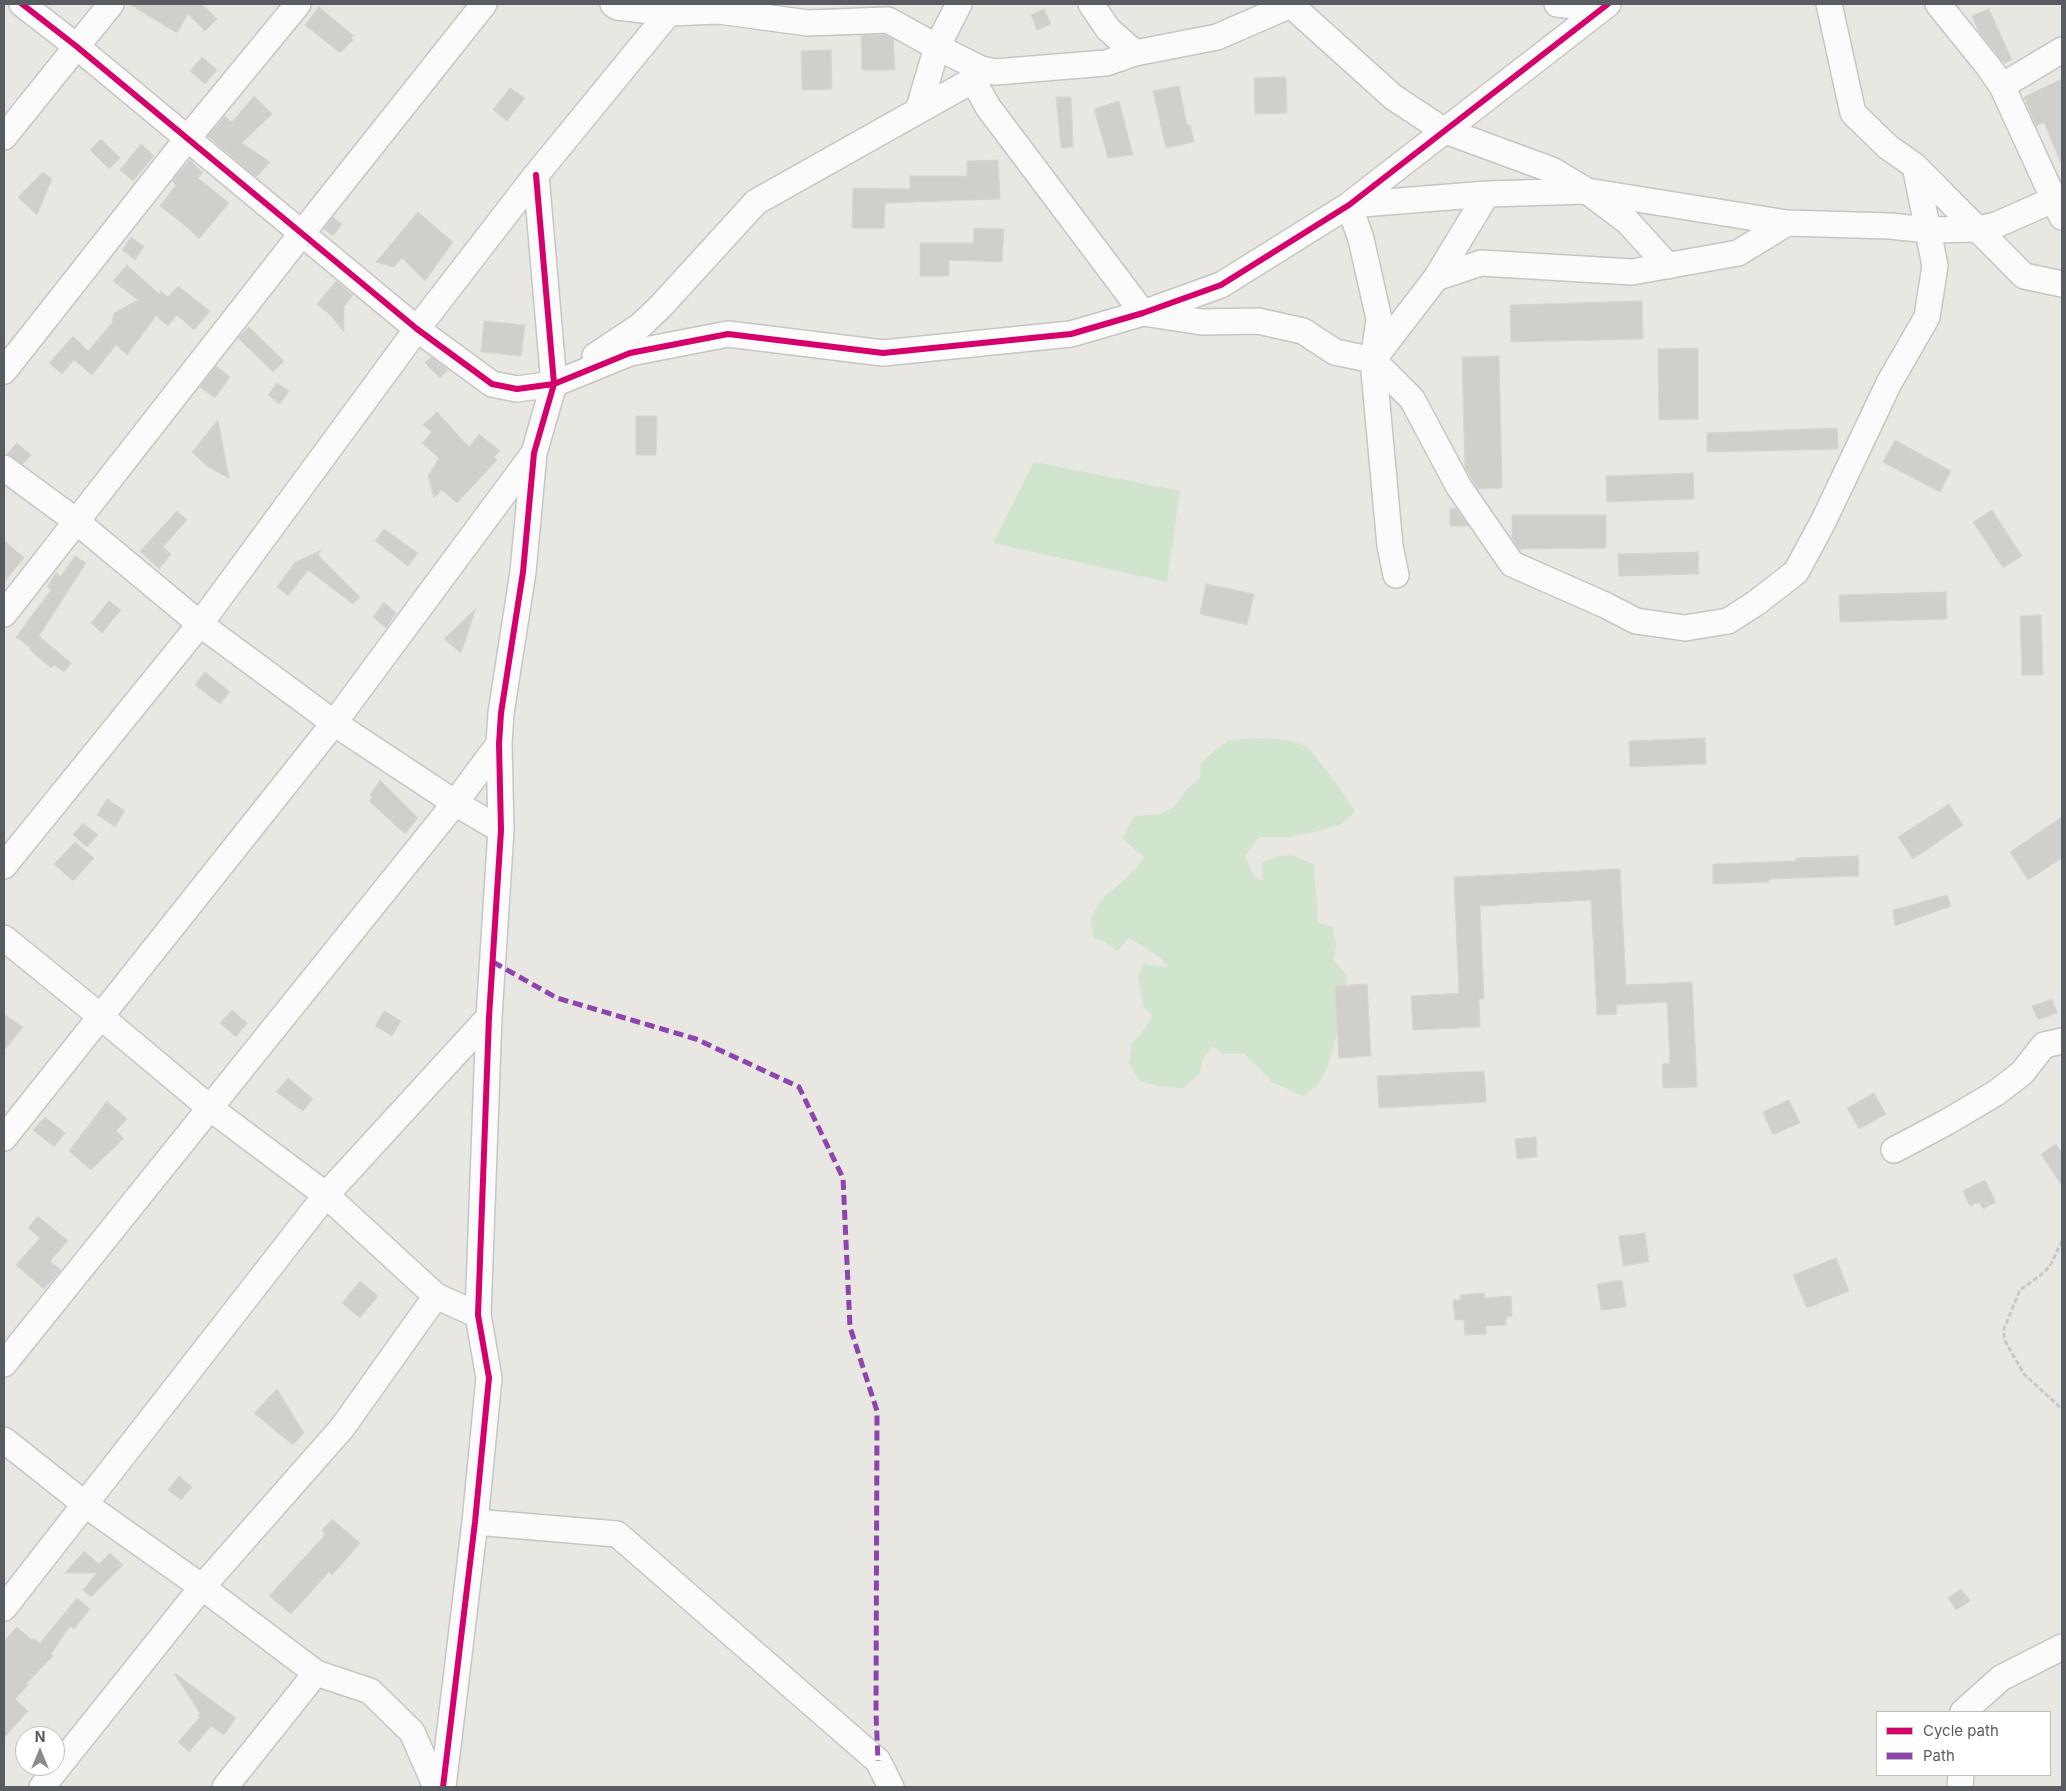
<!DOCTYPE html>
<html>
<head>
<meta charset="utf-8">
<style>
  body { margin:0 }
  #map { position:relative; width:2066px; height:1791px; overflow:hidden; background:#e8e7e2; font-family:Inter,sans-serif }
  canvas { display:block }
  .frame { position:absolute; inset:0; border:5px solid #585c60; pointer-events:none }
  .legend { position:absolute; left:1876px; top:1711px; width:175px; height:65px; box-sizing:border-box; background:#fff; border:1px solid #bcbebf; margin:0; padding:6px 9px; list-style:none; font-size:15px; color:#585c60 }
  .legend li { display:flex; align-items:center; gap:10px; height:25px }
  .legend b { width:25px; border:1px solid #bcbebf }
  .north { position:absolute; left:15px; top:1726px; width:50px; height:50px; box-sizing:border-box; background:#fff; border:1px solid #bcbebf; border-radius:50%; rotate:0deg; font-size:14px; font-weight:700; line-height:20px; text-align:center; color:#585c60 }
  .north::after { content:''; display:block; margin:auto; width:18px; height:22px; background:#8a8d8e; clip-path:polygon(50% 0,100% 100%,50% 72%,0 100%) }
</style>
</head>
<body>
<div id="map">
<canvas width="2066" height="1791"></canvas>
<div class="frame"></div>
<ul class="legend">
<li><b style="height:6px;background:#d6006c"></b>Cycle path</li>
<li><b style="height:6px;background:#8e44ad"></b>Path</li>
</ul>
<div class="north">N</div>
</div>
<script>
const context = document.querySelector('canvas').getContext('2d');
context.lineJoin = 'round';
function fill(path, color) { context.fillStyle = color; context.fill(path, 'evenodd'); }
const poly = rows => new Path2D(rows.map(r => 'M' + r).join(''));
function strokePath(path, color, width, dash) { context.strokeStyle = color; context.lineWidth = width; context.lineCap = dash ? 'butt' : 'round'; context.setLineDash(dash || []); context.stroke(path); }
const green = poly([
  [1034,462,1180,491,1167,582,993,543],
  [1260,738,1289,740,1309,748,1341,790,1355,812,1342,824,1319,831,1289,837,1259,837,1245,857,1255,878,1263,880,1262,863,1277,856,1293,855,1314,865,1318,923,1333,927,1336,944,1334,960,1347,975,1343,1013,1328,1065,1319,1084,1303,1096,1272,1082,1245,1054,1223,1054,1212,1046,1202,1061,1200,1074,1183,1088,1158,1086,1140,1081,1129,1064,1132,1043,1145,1029,1153,1015,1143,1007,1138,977,1143,964,1169,967,1159,957,1129,938,1117,951,1106,942,1093,938,1091,919,1100,901,1136,869,1144,857,1122,838,1134,816,1161,814,1174,807,1188,788,1200,778,1201,762,1229,740]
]);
const building = poly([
  [129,4,202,4,217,19,205,31,188,14,177,33,129,4],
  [319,7,354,36,351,38,353,40,340,53,305,25,319,7],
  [1044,9,1051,24,1037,30,1031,15,1044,9],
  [1989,9,2012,60,2004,63,1979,32,1972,16,1989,9],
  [861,35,885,35,893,39,895,70,862,70,861,35],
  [831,50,832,89,802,90,801,51,831,50],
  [202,57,217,70,205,84,190,71,202,57],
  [1286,77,1287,113,1255,114,1254,78,1286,77],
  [2062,79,2062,166,2044,122,2036,126,2024,97,2062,79],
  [1179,86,1187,125,1190,125,1194,142,1166,148,1153,91,1179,86],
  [510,88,525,98,507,121,493,110,510,88],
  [254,96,272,114,242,143,270,162,256,177,208,136,225,116,232,122,254,96],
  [1056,97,1071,97,1073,147,1061,148,1056,97],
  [1119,101,1133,155,1108,158,1094,109,1119,101],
  [101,139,120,158,109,169,90,150,101,139],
  [141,144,154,156,133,181,120,170,141,144],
  [190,160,203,173,198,178,229,203,199,239,188,228,160,206,176,185,172,181,190,160],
  [998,160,1000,199,885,203,884,228,852,228,853,188,910,189,910,176,967,176,967,161,998,160],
  [43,172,52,179,37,215,18,197,43,172],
  [418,212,453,242,425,281,402,258,394,267,376,262,418,212],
  [333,217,342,224,333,236,324,229,333,217],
  [974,228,1004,229,1002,262,949,260,949,276,920,276,920,243,973,243,974,228],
  [131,237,144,247,135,260,122,250,131,237],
  [127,265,159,294,161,291,168,297,178,286,210,311,194,330,177,315,168,326,156,316,127,355,116,345,92,375,74,360,62,374,49,363,73,336,88,351,112,323,114,313,138,300,113,281,127,265],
  [336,281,353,295,344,306,344,332,330,315,317,304,336,281],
  [1642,301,1643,339,1511,342,1510,305,1642,301],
  [484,321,525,325,521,356,481,352,484,321],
  [249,327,284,361,273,372,238,338,249,327],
  [1698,348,1698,419,1659,420,1658,349,1698,348],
  [1499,356,1502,488,1478,489,1465,468,1462,357,1499,356],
  [431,357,448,370,440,378,425,363,431,357],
  [216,366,230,377,215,398,200,387,216,366],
  [277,383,289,391,280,404,268,395,277,383],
  [437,412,469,447,479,434,500,451,494,457,497,460,457,503,442,490,434,498,428,476,439,458,422,443,432,432,423,425,437,412],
  [636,416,657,416,656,455,636,455,636,416],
  [218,420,229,478,208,467,192,452,218,420],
  [1837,428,1838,449,1707,452,1707,433,1837,428],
  [1895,440,1951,471,1940,492,1883,462,1895,440],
  [17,443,31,455,23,464,7,454,17,443],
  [1693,473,1694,499,1607,502,1606,476,1693,473],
  [1450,508,1456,508,1469,526,1450,526,1450,508],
  [1992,510,2022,556,2003,568,1973,522,1992,510],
  [177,511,187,520,163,547,171,554,159,569,140,551,177,511],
  [1512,515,1606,515,1606,548,1519,549,1512,539,1512,515],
  [384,529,418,553,408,566,375,541,384,529],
  [4,540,24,558,4,582,4,540],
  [322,550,318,555,360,597,353,604,308,570,288,596,277,587,295,562,322,550],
  [1698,552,1699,574,1619,576,1618,554,1698,552],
  [75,556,86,563,39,636,71,663,64,672,54,665,51,668,30,650,31,648,16,637,51,590,47,587,56,573,61,576,75,556],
  [1206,584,1254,594,1247,625,1200,614,1206,584],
  [1946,592,1947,619,1840,622,1839,595,1946,592],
  [109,601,121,610,102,633,91,623,109,601],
  [384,602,396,613,386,628,373,617,384,602],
  [476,608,461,653,444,639,476,608],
  [2041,615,2043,675,2022,675,2020,616,2041,615],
  [205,672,230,692,220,704,195,685,205,672],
  [1705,738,1706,764,1630,767,1629,741,1705,738],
  [380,780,418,818,405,834,369,801,372,797,370,795,380,780],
  [107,799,125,811,115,827,97,815,107,799],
  [1949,804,1963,825,1913,859,1898,837,1949,804],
  [2062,817,2062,858,2028,880,2010,852,2062,817],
  [83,823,98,835,87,847,73,835,83,823],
  [75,842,94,858,73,881,54,864,75,842],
  [1858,856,1859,876,1769,879,1769,882,1713,884,1713,864,1796,861,1796,858,1858,856],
  [1620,869,1626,985,1692,982,1697,1087,1663,1088,1662,1064,1670,1063,1667,1002,1616,1005,1617,1014,1597,1015,1591,900,1480,906,1484,999,1479,999,1480,1027,1413,1030,1411,996,1459,993,1454,877,1620,869],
  [1947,895,1951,906,1895,926,1893,910,1947,895],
  [1367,984,1371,1056,1339,1058,1335,986,1367,984],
  [2052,999,2057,1013,2038,1020,2032,1006,2052,999],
  [232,1010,247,1023,236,1037,220,1023,232,1010],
  [384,1011,401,1021,392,1036,375,1026,384,1011],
  [4,1014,23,1027,4,1051,4,1014],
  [1484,1071,1486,1102,1379,1108,1377,1076,1484,1071],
  [288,1078,313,1099,303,1111,276,1092,288,1078],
  [1874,1093,1886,1114,1859,1129,1847,1108,1874,1093],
  [1789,1100,1800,1123,1773,1135,1763,1112,1789,1100],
  [107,1101,127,1119,116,1131,124,1138,91,1170,69,1151,107,1101],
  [45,1117,65,1133,54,1147,33,1130,45,1117],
  [1536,1137,1537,1157,1517,1159,1515,1139,1536,1137],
  [2056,1144,2062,1153,2062,1186,2041,1154,2056,1144],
  [1985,1180,1996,1202,1983,1209,1979,1202,1970,1206,1963,1191,1985,1180],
  [38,1216,68,1241,50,1261,61,1270,44,1289,16,1265,40,1238,28,1228,38,1216],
  [1645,1233,1649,1262,1623,1266,1619,1236,1645,1233],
  [1836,1258,1849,1291,1807,1308,1793,1275,1836,1258],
  [1622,1280,1626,1307,1601,1310,1597,1284,1622,1280],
  [360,1281,378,1296,360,1318,342,1303,360,1281],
  [1484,1293,1484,1298,1511,1296,1512,1316,1506,1317,1506,1325,1486,1326,1486,1334,1465,1335,1464,1320,1455,1320,1453,1300,1461,1300,1460,1295,1484,1293],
  [277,1389,304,1433,293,1445,254,1413,277,1389],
  [179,1476,192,1487,181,1500,168,1490,179,1476],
  [332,1519,360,1543,332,1575,329,1572,291,1614,269,1596,325,1535,322,1530,332,1519],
  [84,1551,99,1564,110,1553,123,1565,91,1597,83,1590,97,1573,65,1573,84,1551],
  [1961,1589,1970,1601,1956,1610,1948,1598,1961,1589],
  [77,1598,90,1609,74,1629,70,1626,51,1654,53,1656,26,1684,28,1685,15,1699,28,1711,4,1738,4,1641,17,1627,32,1640,34,1638,40,1643,77,1598],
  [176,1674,236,1718,224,1735,211,1726,189,1752,178,1742,200,1717,198,1716,200,1713,175,1675,176,1674]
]);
const path = poly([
  [2062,1241,2050,1266,2042,1274,2020,1290,2004,1329,2004,1339,2024,1374,2062,1409]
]);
const minor = poly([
  [22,4,76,46,417,329,492,384,517,389,554,384,630,353,728,334,883,353,1071,334,1143,313,1221,285,1349,205,1608,4],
  [613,4,617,7,669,13,719,11,808,23,888,20,937,47,918,111],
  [959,4,937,47,981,69,995,72,1106,63,1135,53,1217,37,1293,4],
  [1091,4,1108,29,1135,53],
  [1290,4,1393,97,1443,130,1552,170,1587,191,1628,222,1668,266],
  [1557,4,1600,9,1607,4],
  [1938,4,1988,66,2002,86,2062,217],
  [981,69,973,80,988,107,1143,313,1202,322,1258,321,1303,331,1335,352,1373,360,1436,278,1481,263,1632,272,1738,253,1787,223,1890,226,1928,230,1979,229,1996,225,2062,196],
  [2002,86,2062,50],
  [4,137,111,4],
  [1915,166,2024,276,2062,284],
  [1436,278,1487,194],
  [595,356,640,326,661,306,756,202,973,80],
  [1373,360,1412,399,1459,487,1512,564,1605,605,1636,621,1685,628,1728,621,1756,603,1796,572,1823,522,1889,383,1927,317,1935,266,1915,166,1888,147,1853,113,1829,4],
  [4,371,187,139,298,4],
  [4,468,76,521,200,624,334,723,455,803,501,830],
  [1396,575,1390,546,1373,360,1379,319,1361,239,1349,205,1487,194,1587,191,1787,223],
  [4,614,302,233,484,4],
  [4,866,200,624,417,329,536,175,676,4],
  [4,938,100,1016,210,1108,326,1195,436,1296,478,1315],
  [4,1138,334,723,534,453],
  [1894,1150,1947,1122,1996,1093,2022,1073,2044,1045,2062,1041],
  [4,1364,455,803,499,744],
  [4,1440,86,1505,202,1587,316,1673,370,1691,412,1732,436,1787],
  [475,1522,617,1534,878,1761,891,1787],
  [4,1608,326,1195,489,1017],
  [1963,1712,2001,1678,2062,1647],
  [42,1787,202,1587,342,1428,436,1296],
  [225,1787,316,1673],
  [443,1787,475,1522,489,1378,478,1315,489,1017,501,830,499,744,501,713,523,572,534,453,554,384,536,175],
  [1960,1787,1961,1775]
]);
const quiet = poly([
  [493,962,557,998,696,1039,799,1087,843,1178,850,1327,877,1411,876,1713,878,1761]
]);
const cycleway = poly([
  [22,4,76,46,417,329,492,384,517,389,554,384,630,353,728,334,883,353,1071,334,1143,313,1221,285,1349,205,1608,4],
  [443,1787,475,1522,489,1378,478,1315,489,1017,501,830,499,744,501,713,523,572,534,453,554,384,536,175]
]);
fill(green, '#d1e4cd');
fill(building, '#d0cfcc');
strokePath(building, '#d7d5d2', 1);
strokePath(minor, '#c5c5c4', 28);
strokePath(path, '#c4c9c5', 3, [5, 2.5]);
strokePath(minor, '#fcfbfb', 25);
strokePath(quiet, '#8e44ad', 5, [10, 5]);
strokePath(cycleway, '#d6006c', 6);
</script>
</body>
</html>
